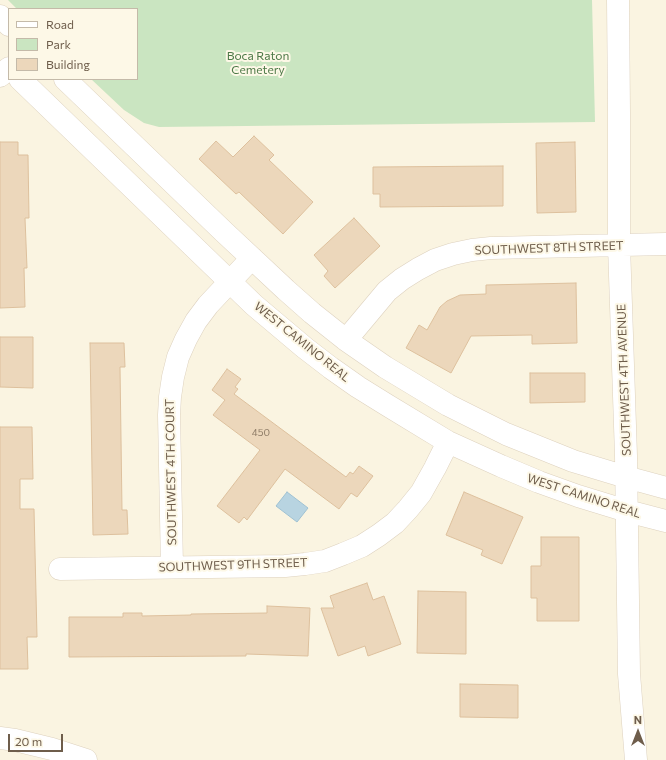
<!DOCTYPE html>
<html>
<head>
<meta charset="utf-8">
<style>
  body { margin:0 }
  #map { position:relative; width:666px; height:760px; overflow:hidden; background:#faf4e1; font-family:Commissioner,sans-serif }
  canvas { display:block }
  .legend { position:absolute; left:8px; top:8px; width:130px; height:72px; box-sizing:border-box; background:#fdf8e7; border:1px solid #c4baa9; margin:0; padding:5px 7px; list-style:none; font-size:12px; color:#6e5d4b }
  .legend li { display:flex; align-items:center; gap:8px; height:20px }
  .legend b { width:20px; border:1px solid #c4baa9 }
  .north { position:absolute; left:618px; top:712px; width:40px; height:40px; -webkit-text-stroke:3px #fdf8e7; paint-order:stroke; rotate:0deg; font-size:11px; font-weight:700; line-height:16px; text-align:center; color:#6e5d4b }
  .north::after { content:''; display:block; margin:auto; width:14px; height:18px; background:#6e5d4b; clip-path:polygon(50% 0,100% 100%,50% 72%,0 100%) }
  .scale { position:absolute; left:8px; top:734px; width:55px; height:18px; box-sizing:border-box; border:2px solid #6e5d4b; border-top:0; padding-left:5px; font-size:12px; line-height:14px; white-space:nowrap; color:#6e5d4b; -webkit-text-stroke:3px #fdf8e7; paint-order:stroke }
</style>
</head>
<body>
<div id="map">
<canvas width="666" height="760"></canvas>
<ul class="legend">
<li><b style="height:5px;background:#fff"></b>Road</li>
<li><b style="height:11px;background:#cae5c1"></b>Park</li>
<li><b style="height:11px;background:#ecd7bb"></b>Building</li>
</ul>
<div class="north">N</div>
<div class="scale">20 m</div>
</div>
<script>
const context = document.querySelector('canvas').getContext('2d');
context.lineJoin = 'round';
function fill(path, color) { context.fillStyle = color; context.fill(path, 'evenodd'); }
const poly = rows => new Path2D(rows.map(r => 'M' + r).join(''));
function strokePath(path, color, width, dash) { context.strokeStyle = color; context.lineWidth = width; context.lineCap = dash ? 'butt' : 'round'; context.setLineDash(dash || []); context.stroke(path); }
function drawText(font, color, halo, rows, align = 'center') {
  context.font = font + ' Commissioner,sans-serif'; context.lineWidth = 4; context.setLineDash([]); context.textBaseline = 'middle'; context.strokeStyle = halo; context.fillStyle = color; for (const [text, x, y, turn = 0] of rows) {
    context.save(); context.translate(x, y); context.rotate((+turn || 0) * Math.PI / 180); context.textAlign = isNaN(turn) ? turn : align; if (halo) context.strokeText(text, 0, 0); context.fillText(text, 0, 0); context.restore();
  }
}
const green = poly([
  [8,0,592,0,595,122,159,127,144,123,124,110,91,79,137,79,137,9,17,9]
]);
const water = poly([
  [287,492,308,508,297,522,276,506,287,492]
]);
const building = poly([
  [254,136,274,155,269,160,313,202,283,234,239,192,236,194,199,159,216,141,233,157,254,136],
  [0,142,18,142,18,155,28,155,29,218,25,218,27,268,24,268,25,307,0,308,0,142],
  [575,142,576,212,537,213,536,143,575,142],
  [503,166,503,206,380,207,380,194,373,194,373,167,503,166],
  [354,218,380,246,335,288,324,276,328,271,314,255,354,218],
  [576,283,577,343,532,344,532,335,471,336,451,373,406,348,419,325,427,330,440,307,447,301,460,295,486,294,486,285,576,283],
  [0,337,33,337,33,388,0,387,0,337],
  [90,343,124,343,125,367,120,367,122,510,127,510,128,534,93,535,90,343],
  [227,369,241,379,235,387,238,389,234,394,346,477,350,472,353,474,359,466,373,476,357,497,351,493,339,509,285,469,247,520,244,517,239,523,217,506,260,450,213,415,225,400,212,390,227,369],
  [530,373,585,373,585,402,530,403,530,373],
  [0,427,32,427,33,479,20,479,20,509,34,509,37,637,27,637,28,669,0,669,0,427],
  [464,492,523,517,502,564,481,555,483,550,446,535,464,492],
  [541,537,579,537,579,621,537,621,537,598,531,598,531,566,541,566,541,537],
  [367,583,373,600,384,596,401,644,368,656,365,646,338,656,321,608,334,608,330,596,367,583],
  [418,591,466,592,466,654,417,653,418,591],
  [267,606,310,608,308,656,246,654,246,656,69,657,69,617,123,617,123,613,142,613,142,616,191,615,191,614,267,613,267,606],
  [460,684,518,685,518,718,460,717,460,684]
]);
const minor = poly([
  [618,0,619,112,619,245,626,456,629,674,636,760],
  [0,16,9,25],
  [0,76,9,68],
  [20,79,254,305,305,348,331,368,358,387,387,405,448,442,501,466,539,482,578,496,627,511,666,521],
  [65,79,224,232,286,290,312,313,346,340,385,367,448,405,506,434,573,461,626,477,666,488],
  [346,340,387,291,402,279,418,269,435,260,453,254,472,250,491,248,666,244],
  [172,567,169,415,170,397,173,377,178,357,186,339,196,321,208,305,252,258],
  [60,569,285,566,305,564,325,561,343,554,362,546,379,535,395,523,408,509,421,493,435,468,448,442],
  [0,738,15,740,52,749,86,760]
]);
const numberNames = [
  ["450",261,433]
];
const parkNames = [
  ["Boca Raton",258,56],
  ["Cemetery",258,70]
];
const streetNames = [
  ["SOUTHWEST 8TH STREET",549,248,-2],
  ["WEST CAMINO REAL",302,342,39],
  ["SOUTHWEST 4TH AVENUE",624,380,-92],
  ["SOUTHWEST 4TH COURT",171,472,-91],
  ["WEST CAMINO REAL",584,496,18],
  ["SOUTHWEST 9TH STREET",233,565,-2]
];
fill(green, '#cae5c1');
fill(water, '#b8d4e1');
strokePath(water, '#9fc1d2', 1);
fill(building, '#ecd7bb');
strokePath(building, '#ddc09d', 1);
strokePath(minor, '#ddd1be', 23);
strokePath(minor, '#fff', 22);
drawText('10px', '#8e7c67', null, numberNames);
drawText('12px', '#4d7947', '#fdf8e7', parkNames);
drawText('12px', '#6e5d4b', '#fdf8e7', streetNames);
</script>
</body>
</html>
